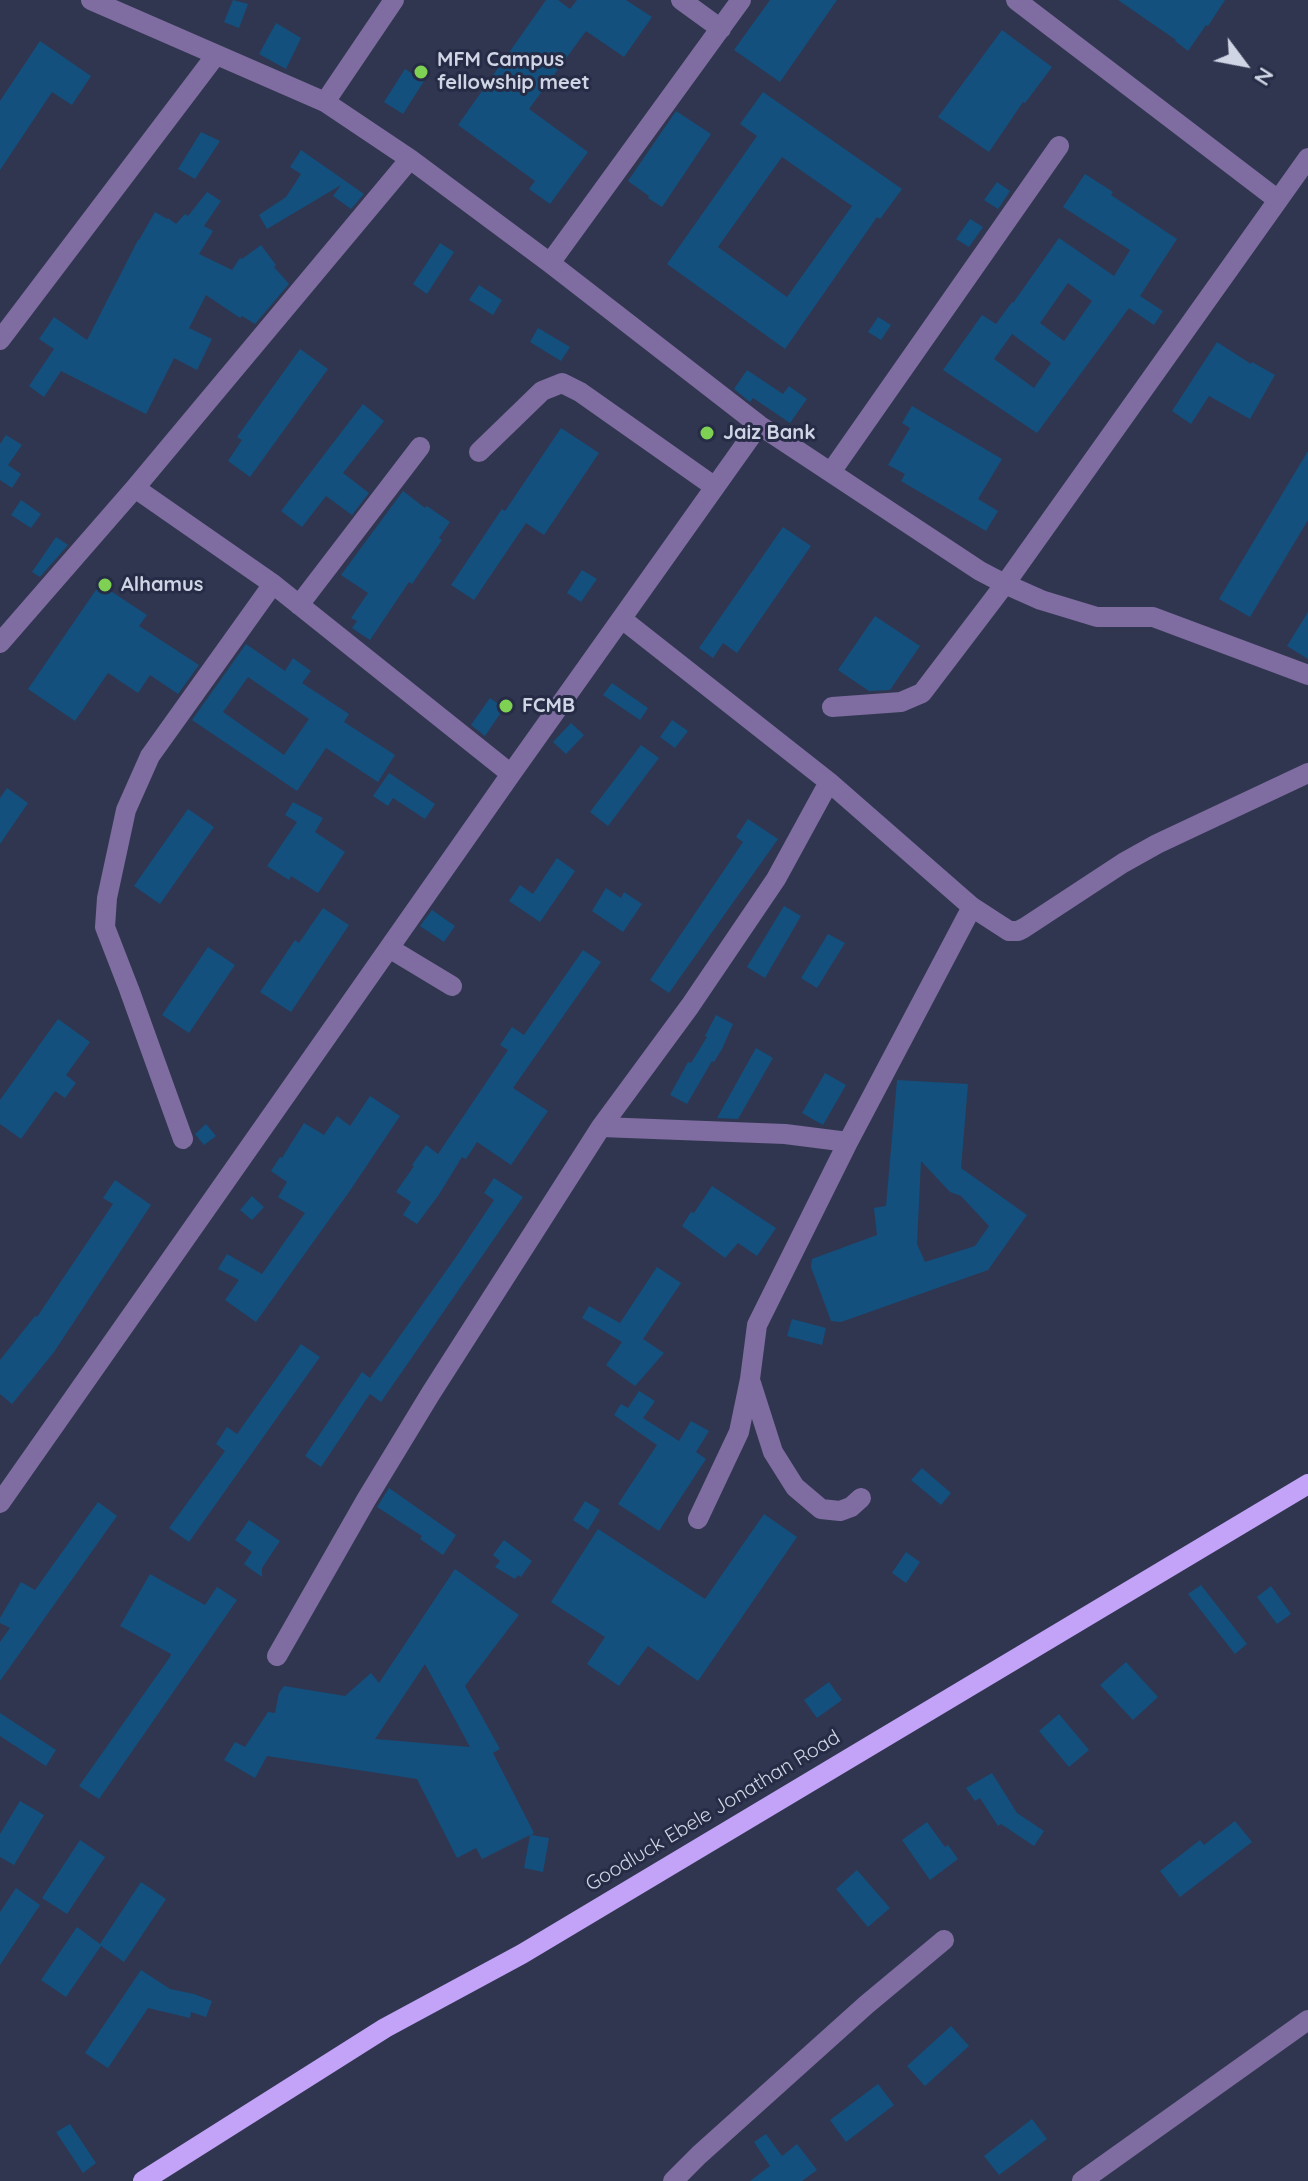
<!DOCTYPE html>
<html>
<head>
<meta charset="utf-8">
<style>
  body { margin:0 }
  #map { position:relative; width:1308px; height:2181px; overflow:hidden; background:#303650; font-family:Quicksand,sans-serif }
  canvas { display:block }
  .north { position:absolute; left:1204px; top:24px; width:80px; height:80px; -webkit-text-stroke:6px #262c45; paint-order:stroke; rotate:122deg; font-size:22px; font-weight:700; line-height:32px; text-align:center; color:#d0d5e5 }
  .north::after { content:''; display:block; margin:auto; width:28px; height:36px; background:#d0d5e5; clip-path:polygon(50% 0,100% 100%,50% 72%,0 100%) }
</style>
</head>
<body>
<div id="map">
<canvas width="1308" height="2181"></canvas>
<div class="north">N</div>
</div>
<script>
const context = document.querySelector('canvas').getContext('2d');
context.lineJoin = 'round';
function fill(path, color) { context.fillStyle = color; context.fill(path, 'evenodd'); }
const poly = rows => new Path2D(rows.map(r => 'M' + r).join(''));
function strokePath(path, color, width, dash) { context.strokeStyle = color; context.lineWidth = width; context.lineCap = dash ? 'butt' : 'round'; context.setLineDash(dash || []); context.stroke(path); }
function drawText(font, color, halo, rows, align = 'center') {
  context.font = font + ' Quicksand,sans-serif'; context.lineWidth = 6; context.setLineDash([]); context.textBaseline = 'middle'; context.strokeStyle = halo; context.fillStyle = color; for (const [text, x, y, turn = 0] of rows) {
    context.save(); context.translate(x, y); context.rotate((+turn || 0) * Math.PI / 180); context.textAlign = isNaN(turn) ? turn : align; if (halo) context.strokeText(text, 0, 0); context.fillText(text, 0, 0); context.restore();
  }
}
const building = poly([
  [233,0,248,4,239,28,224,22],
  [546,0,558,0,570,9,577,0,626,0,652,17,624,57,586,31,529,109,588,152,550,204,529,189,535,181,458,125],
  [770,0,837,0,780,82,734,50],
  [1118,0,1225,0,1208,26,1206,25,1188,51,1175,41,1176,40],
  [276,23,301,38,286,69,259,54],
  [1002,30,1052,67,1025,103,1023,102,989,152,938,117],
  [40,41,91,76,72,105,52,92,0,170,0,101],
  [405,69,424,81,403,114,384,102],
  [763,92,902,189,880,219,877,217,785,349,667,264,757,136,740,124],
  [782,157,852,206,787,297,718,247],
  [676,111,711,134,662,207,648,198,649,196,628,181],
  [201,132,220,141,195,179,178,169],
  [301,150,364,194,351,209,333,196,341,185,267,229,259,215,286,197,301,174,290,167],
  [1085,174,1113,192,1111,195,1177,239,1140,296,1163,311,1154,325,1129,308,1037,433,943,370,982,315,996,324,1012,302,1013,303,1059,238,1114,276,1130,250,1063,207],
  [1068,283,1092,301,1064,341,1040,323],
  [1012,334,1051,363,1034,388,994,359],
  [997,182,1010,191,998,209,984,200],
  [207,192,221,201,204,226,213,231,199,254,232,270,240,258,242,259,261,245,276,265,274,267,289,284,255,324,242,316,240,318,206,295,189,328,212,339,197,370,174,358,146,414,61,371,44,397,29,386,54,349,39,339,54,317,87,340,138,240,139,240,155,212,167,219,168,218,176,224,185,214,188,216],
  [970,219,983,227,969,247,956,239],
  [440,243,454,252,427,294,413,284],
  [479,285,502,300,493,315,469,300],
  [878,317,891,325,881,340,868,332],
  [538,328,570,347,561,361,530,342],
  [1217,342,1251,364,1252,362,1275,375,1250,419,1209,396,1191,424,1172,411],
  [300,349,328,369,250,477,228,461,242,440,237,437],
  [747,370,783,394,789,386,807,399,790,423,753,398,750,402,734,389],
  [363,404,384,421,343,473,369,493,352,515,326,496,302,527,281,511],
  [912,406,1002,459,978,499,998,511,986,531,901,481,905,474,888,465,910,428,902,423],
  [561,428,599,453,544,535,526,523,474,600,451,585,502,509,505,511],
  [6,435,22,445,8,465,21,474,12,488,0,480,0,444],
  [1308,451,1308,520,1250,617,1219,599],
  [403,491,425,508,427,506,450,522,439,538,442,540,412,584,409,582,370,640,352,628,357,621,351,618,368,593,341,575],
  [21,500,41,514,31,528,11,515],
  [783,527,811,546,737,653,723,643,713,658,699,648],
  [56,537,68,545,40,577,32,572],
  [582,570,597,579,581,602,567,593],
  [100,584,147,615,139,626,199,665,178,694,150,675,138,693,108,673,75,721,28,689],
  [1308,612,1308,659,1287,646],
  [875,616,920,646,890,690,869,691,838,670],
  [246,644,285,671,293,658,311,671,302,683,349,714,344,722,395,755,378,782,326,748,297,791,192,720],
  [248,677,309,719,284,755,223,712],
  [612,683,648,708,640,720,603,695],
  [490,698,504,708,485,736,471,725],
  [672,720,688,731,675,748,660,737],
  [571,723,584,735,566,754,553,742],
  [641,745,659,758,608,826,590,812],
  [389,773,435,804,425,819,393,798,388,806,373,796],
  [7,788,28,803,0,844,0,798],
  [293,802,323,818,315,832,345,852,318,893,291,876,289,880,267,866,297,822,285,815],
  [188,809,214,827,160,904,134,886],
  [748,819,778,839,669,993,650,980,743,842,736,837],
  [557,858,575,871,540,922,509,901,520,885,533,894],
  [606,888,621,898,624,892,642,904,623,932,592,911],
  [784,906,801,916,765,978,747,967],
  [323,908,349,925,291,1012,260,992,295,940,299,943],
  [432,910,455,926,444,942,420,926],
  [828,934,845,943,817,988,801,978],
  [208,947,235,965,189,1033,162,1015],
  [583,950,601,962,513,1088,548,1111,511,1165,477,1142,466,1159,462,1157,438,1196,417,1224,403,1215,411,1202,396,1192,414,1166,412,1165,426,1145,438,1154,508,1050,500,1045,512,1027,524,1035],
  [716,1015,733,1024,722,1049,714,1062,712,1061,687,1104,670,1095,688,1062,691,1063,707,1037,705,1036],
  [58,1019,90,1042,66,1075,76,1083,65,1098,55,1091,21,1139,0,1124,0,1100],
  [756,1048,773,1058,738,1119,717,1118],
  [825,1073,846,1085,823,1125,802,1113],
  [897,1080,968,1084,961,1168,1027,1215,988,1270,841,1322,831,1321,811,1267,812,1259,877,1235,874,1208,886,1206],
  [921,1161,950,1192,961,1196,989,1226,975,1246,925,1262,917,1244],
  [370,1096,400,1116,349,1192,256,1322,225,1300,239,1280,218,1269,227,1254,262,1274,305,1213,278,1197,287,1182,271,1171,280,1157,282,1158,304,1123,324,1135,337,1116,350,1126],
  [206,1124,216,1136,204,1145,195,1134],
  [494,1178,523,1197,381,1402,370,1394,321,1467,305,1456,362,1372,370,1378,456,1257,494,1200,484,1193],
  [115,1180,151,1205,54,1352,12,1404,0,1394,0,1360,35,1316,37,1317,113,1204,103,1198],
  [712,1186,776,1228,757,1256,738,1243,725,1258,682,1226,691,1212,694,1213],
  [252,1196,264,1207,252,1220,240,1210],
  [657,1267,681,1283,643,1339,664,1353,635,1386,606,1365,622,1342,582,1318,589,1306,620,1323],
  [792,1319,826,1328,822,1345,787,1336],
  [301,1344,320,1357,189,1542,169,1528,225,1451,216,1444,227,1427,237,1434],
  [639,1391,655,1401,643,1418,679,1441,691,1421,709,1431,696,1452,706,1459,659,1531,618,1504,657,1445,614,1415,621,1404,628,1408],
  [922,1468,951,1493,941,1505,911,1480],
  [389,1488,456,1535,443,1555,420,1539,422,1536,377,1507],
  [585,1501,600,1510,588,1530,573,1520],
  [98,1502,117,1516,0,1681,0,1642,10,1628,0,1623,0,1618,21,1582,35,1590],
  [764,1514,797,1537,698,1681,648,1646,619,1686,587,1664,605,1637,551,1602,598,1529,705,1599],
  [249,1520,280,1541,262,1568,262,1577,244,1564,252,1552,235,1540],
  [504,1540,532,1561,521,1577,518,1575,515,1579,495,1567,500,1561,493,1555],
  [906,1552,920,1562,906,1583,892,1573],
  [455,1569,519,1615,465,1686,500,1749,493,1753,534,1833,531,1835,549,1838,543,1872,524,1868,530,1835,482,1859,476,1848,457,1858,417,1779,267,1756,255,1778,224,1760,235,1742,245,1747,268,1712,275,1713,279,1693,284,1686,345,1696,371,1673,379,1683],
  [425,1664,470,1747,375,1739],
  [150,1574,205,1605,217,1587,237,1600,99,1799,79,1786,170,1657,171,1654,120,1626],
  [1201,1585,1247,1644,1235,1654,1188,1594],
  [1271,1586,1291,1614,1277,1624,1257,1597],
  [1126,1662,1158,1697,1133,1720,1100,1685],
  [829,1682,842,1700,817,1718,804,1700],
  [0,1713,56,1750,46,1766,0,1736],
  [1059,1714,1089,1750,1069,1767,1039,1731],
  [992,1773,1017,1813,1044,1831,1034,1846,1001,1824,998,1826,980,1798,975,1801,966,1788],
  [20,1801,44,1815,14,1865,0,1857,0,1834],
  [1235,1821,1252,1842,1180,1897,1160,1871,1200,1840,1204,1845],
  [927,1822,945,1847,948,1845,958,1859,930,1880,902,1840],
  [80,1840,105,1857,67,1914,42,1898],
  [857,1870,890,1908,868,1927,836,1889],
  [141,1882,166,1899,124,1962,101,1946,66,1997,41,1980,77,1927,100,1944],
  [16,1888,40,1905,0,1965,0,1912],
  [141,1970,170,1989,194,1994,212,2001,206,2017,191,2012,190,2018,148,2008,108,2068,85,2053],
  [951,2026,969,2046,925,2086,907,2066],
  [878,2084,894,2105,846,2142,830,2120],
  [1032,2119,1047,2139,999,2175,984,2156],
  [70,2124,96,2163,83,2173,56,2132],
  [766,2134,782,2156,797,2144,817,2170,802,2181,750,2181,770,2166,754,2142]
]);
const minor = poly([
  [91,0,325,102,410,159,550,263,759,425,980,571,1005,584,1041,600,1097,617,1153,617,1308,675],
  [681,0,721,29],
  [1016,0,1278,200],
  [325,102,394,0],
  [550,263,741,0],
  [0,340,216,55],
  [479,452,542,391,562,383,580,392,715,487],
  [831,472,1059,146],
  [135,488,273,584,511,774],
  [299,605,420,447],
  [622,619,829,782,972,907,1009,931,1018,931,1024,928,1123,863,1157,844,1308,773],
  [0,643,135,488,410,159],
  [832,707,901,702,922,693,1005,584,1308,158],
  [389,948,452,986],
  [601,1127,785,1134,848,1142],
  [183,1139,129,989,105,927,107,898,126,810,150,756,273,584],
  [751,1383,773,1452,795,1487,821,1509,840,1511,851,1507,861,1498],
  [0,1503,511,774,759,425],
  [698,1519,739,1432,750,1379,757,1325,848,1142,972,907],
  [277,1656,366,1500,431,1393,601,1127,690,1006,776,879,829,782],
  [673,2181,699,2155,866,2005,944,1940],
  [1082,2181,1308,2020]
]);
const major = poly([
  [143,2181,385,2028,522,1954,1308,1484]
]);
const markers = [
  [421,72,8,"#7ed153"],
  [707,433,8,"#7ed153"],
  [105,585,8,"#7ed153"],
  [506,706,8,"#7ed153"]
];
const poiNames = [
  ["MFM Campus",437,60],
  ["fellowship meet",437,83],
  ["Jaiz Bank",723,433],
  ["Alhamus",121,585],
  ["FCMB",522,706]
];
const streetNames = [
  ["Goodluck Ebele Jonathan Road",713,1811,-31]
];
fill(building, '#13507e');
strokePath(minor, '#7f6ca0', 20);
strokePath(major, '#c3a3f8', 20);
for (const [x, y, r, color] of markers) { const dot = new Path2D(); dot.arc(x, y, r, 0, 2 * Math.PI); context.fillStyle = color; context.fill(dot); strokePath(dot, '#262c45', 3); }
drawText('bold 20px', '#d0d5e5', '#262c45', poiNames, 'left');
drawText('20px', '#d0d5e5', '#262c45', streetNames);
</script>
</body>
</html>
